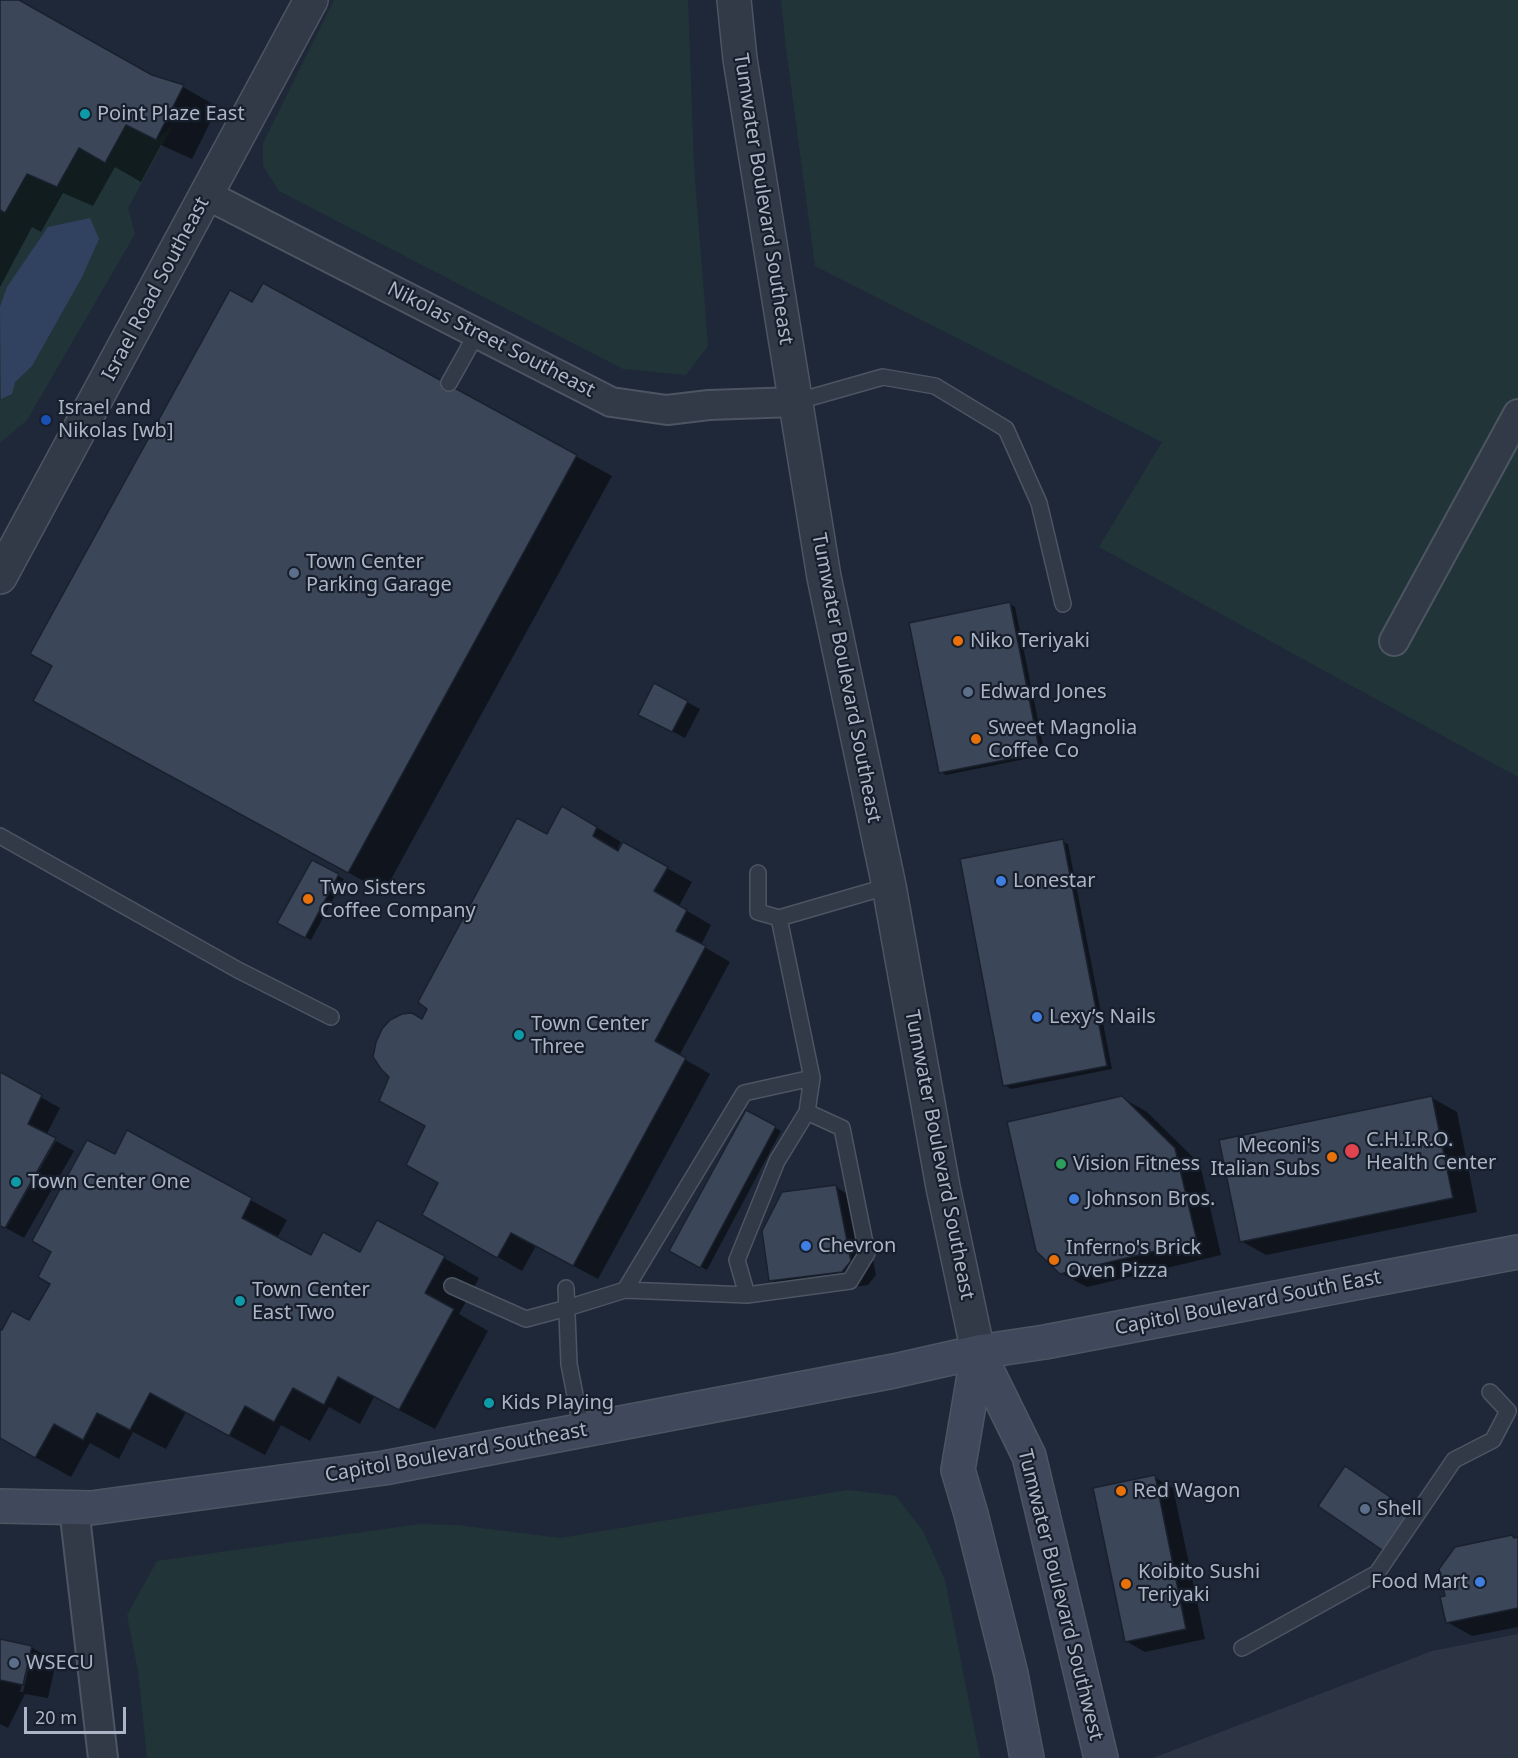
<!DOCTYPE html>
<html>
<head>
<meta charset="utf-8">
<style>
  body { margin:0 }
  #map { position:relative; width:1518px; height:1758px; overflow:hidden; background:#1f2838; font-family:"Noto Sans",sans-serif }
  canvas { display:block }
  .scale { position:absolute; left:24px; top:1707px; width:102px; height:27px; box-sizing:border-box; border:3px solid #acb5c5; border-top:0; padding-left:8px; font-size:18px; line-height:21px; white-space:nowrap; color:#acb5c5; -webkit-text-stroke:4px #181f2c; paint-order:stroke }
</style>
</head>
<body>
<div id="map">
<canvas width="1518" height="1758"></canvas>
<div class="scale">20 m</div>
</div>
<script>
const context = document.querySelector('canvas').getContext('2d');
context.lineJoin = 'round';
function fill(path, color) { context.fillStyle = color; context.fill(path, 'evenodd'); }
const poly = rows => new Path2D(rows.map(r => 'M' + r).join(''));
function strokePath(path, color, width, dash) { context.strokeStyle = color; context.lineWidth = width; context.lineCap = dash ? 'butt' : 'round'; context.setLineDash(dash || []); context.stroke(path); }
function drawText(font, color, halo, rows, align = 'center') {
  context.font = font + ' "Noto Sans",sans-serif'; context.lineWidth = 4.5; context.setLineDash([]); context.textBaseline = 'middle'; context.strokeStyle = halo; context.fillStyle = color; for (const [text, x, y, turn = 0] of rows) {
    context.save(); context.translate(x, y); context.rotate((+turn || 0) * Math.PI / 180); context.textAlign = isNaN(turn) ? turn : align; if (halo) context.strokeText(text, 0, 0); context.fillText(text, 0, 0); context.restore();
  }
}
const airport = poly([
  [1518,1634,1518,1758,1153,1758,1432,1651]
]);
const green = poly([
  [334,0,688,0,694,167,708,346,686,375,623,369,279,191,263,166,263,143],
  [781,0,1518,0,1518,777,1099,547,1162,442,815,266,786,48],
  [126,125,156,140,173,125,128,208,135,234,27,420,0,443,0,210,6,213,27,174,57,187,79,148,105,163],
  [848,1490,896,1496,923,1531,945,1580,980,1758,147,1758,138,1671,127,1615,157,1561,420,1524,456,1525,561,1538]
]);
const water = poly([
  [90,218,99,239,82,277,32,366,15,382,12,394,1,399,0,307,7,287,48,227]
]);
const shadow = poly([
  [0,0,16,0,151,77,183,87,218,107,192,159,161,145,141,182,115,167,93,206,63,193,41,232,32,227,0,287],
  [264,285,612,476,384,892,70,721,253,304],
  [1010,604,1015,607,1045,755,946,775,941,772],
  [655,685,700,709,685,738,652,721],
  [588,822,621,842,618,848,620,849,624,844,692,882,679,906,711,925,701,945,730,962,679,1056,710,1074,598,1279,536,1246,522,1271,424,1214,440,1183,426,1126,391,1076,423,1021,548,836],
  [1062,841,1068,844,1112,1069,1011,1089,1005,1085],
  [312,862,344,879,311,940,279,922],
  [0,1074,60,1108,0,1225],
  [1121,1097,1147,1112,1200,1164,1221,1255,1087,1287,1061,1273],
  [1432,1098,1457,1112,1477,1212,1266,1255,1241,1241],
  [746,1112,781,1131,707,1270,671,1251],
  [128,1133,287,1220,277,1238,311,1257,360,1254,444,1258,479,1278,459,1314,488,1331,435,1429,374,1397,360,1424,329,1407,310,1441,281,1425,265,1455,186,1412,166,1449,133,1432,119,1459,90,1443,71,1477,0,1438,0,1330,2,1332,30,1322],
  [56,1141,74,1151,24,1238,6,1228],
  [836,1187,861,1202,876,1275,868,1285,796,1295,771,1280],
  [1154,1477,1173,1488,1205,1639,1145,1652,1126,1641],
  [1512,1536,1518,1538,1518,1627,1472,1636,1447,1622,1446,1597],
  [0,1641,31,1647,56,1662,48,1698,25,1694,8,1728,0,1724],
  [29,1654,32,1654,23,1692,20,1692]
]);
const building = poly([
  [0,0,19,0,152,75,184,85,156,140,126,125,105,163,79,148,57,187,27,174,5,213,0,210,0,0],
  [263,283,577,455,348,873,33,701,52,666,30,654,230,290,252,302,263,283],
  [1010,602,1040,753,939,773,909,623,1010,602],
  [654,683,688,701,672,732,638,715,654,683],
  [562,806,597,827,593,836,618,851,623,842,668,867,654,891,687,910,676,931,706,946,655,1041,686,1058,573,1266,511,1233,497,1258,422,1215,438,1183,406,1165,425,1126,379,1101,389,1077,381,1069,373,1057,376,1042,382,1029,390,1020,402,1014,412,1013,422,1019,427,1009,418,1002,517,818,547,834,562,806],
  [1063,839,1107,1066,1003,1086,960,859,1063,839],
  [312,860,339,874,305,938,277,923,312,860],
  [0,1072,42,1095,28,1124,56,1138,5,1228,0,1226,0,1072],
  [1122,1096,1175,1148,1197,1241,1060,1274,1036,1251,1007,1122,1122,1096],
  [1432,1096,1453,1198,1240,1242,1219,1140,1432,1096],
  [746,1110,776,1126,700,1268,669,1251,746,1110],
  [127,1130,252,1198,242,1218,311,1255,323,1232,360,1252,377,1220,445,1256,425,1293,454,1309,399,1410,338,1377,324,1405,293,1388,274,1422,245,1406,229,1436,150,1393,130,1430,97,1413,83,1440,54,1424,35,1458,0,1438,0,1329,2,1330,12,1311,29,1320,50,1284,38,1277,51,1252,32,1241,87,1140,115,1154,127,1130],
  [836,1185,851,1261,842,1272,769,1281,762,1231,782,1192,836,1185],
  [1345,1466,1412,1512,1385,1552,1318,1506,1345,1466],
  [1155,1475,1186,1629,1125,1642,1093,1488,1155,1475],
  [1512,1535,1514,1538,1518,1537,1518,1608,1446,1623,1440,1597,1445,1596,1439,1569,1455,1547,1512,1535],
  [0,1639,32,1646,23,1685,0,1680,0,1639]
]);
const service = poly([
  [449,383,477,333],
  [795,402,883,377,935,386,1006,429,1039,503,1063,604],
  [0,836,238,970,331,1017],
  [758,873,758,912,779,918,889,886],
  [452,1286,526,1319,567,1308,625,1290,747,1295,850,1281,867,1253,842,1128,807,1112],
  [566,1288,569,1364,582,1431],
  [625,1290,744,1093,812,1078],
  [747,1295,737,1260,777,1161,807,1112,812,1078,779,918],
  [1242,1648,1377,1573,1454,1460,1493,1440,1508,1411,1490,1392]
]);
const minor = poly([
  [207,195,611,402,667,410,709,405,795,402],
  [1394,641,1518,414],
  [74,1508,103,1758]
]);
const tertiary = poly([
  [734,0,740,59,824,577,889,886,943,1187,978,1352],
  [0,577,311,0]
]);
const secondary = poly([
  [978,1352,1029,1456,1101,1758],
  [978,1352,958,1470,971,1514,1011,1674,1027,1758],
  [0,1506,91,1508,384,1468,894,1371,978,1352,1045,1342,1518,1252]
]);
const markers = [
  [85,114,6,"#0f9aa8"],
  [46,420,6,"#1a4fb4"],
  [294,573,6,"#5c6f8a"],
  [958,641,6,"#e8710a"],
  [968,692,6,"#5c6f8a"],
  [976,739,6,"#e8710a"],
  [1001,881,6,"#3f7fe0"],
  [308,899,6,"#e8710a"],
  [1037,1017,6,"#3f7fe0"],
  [519,1035,6,"#0f9aa8"],
  [1352,1151,8,"#e0444e"],
  [1332,1157,6,"#e8710a"],
  [1061,1164,6,"#2e9e5b"],
  [16,1182,6,"#0f9aa8"],
  [1074,1199,6,"#3f7fe0"],
  [806,1246,6,"#3f7fe0"],
  [1054,1260,6,"#e8710a"],
  [240,1301,6,"#0f9aa8"],
  [489,1403,6,"#0f9aa8"],
  [1121,1491,6,"#e8710a"],
  [1365,1509,6,"#5c6f8a"],
  [1480,1582,6,"#3f7fe0"],
  [1126,1584,6,"#e8710a"],
  [14,1663,6,"#5c6f8a"]
];
const poiNames = [
  ["Point Plaze East",97,114],
  ["Israel and",58,408],
  ["Nikolas [wb]",58,431],
  ["Town Center",306,562],
  ["Parking Garage",306,585],
  ["Niko Teriyaki",970,641],
  ["Edward Jones",980,692],
  ["Sweet Magnolia",988,728],
  ["Coffee Co",988,751],
  ["Lonestar",1013,881],
  ["Two Sisters",320,888],
  ["Coffee Company",320,911],
  ["Lexy’s Nails",1049,1017],
  ["Town Center",531,1024],
  ["Three",531,1047],
  ["C.H.I.R.O.",1366,1140],
  ["Health Center",1366,1163],
  ["Meconi's",1320,1146,"right"],
  ["Italian Subs",1320,1169,"right"],
  ["Vision Fitness",1073,1164],
  ["Town Center One",28,1182],
  ["Johnson Bros.",1086,1199],
  ["Chevron",818,1246],
  ["Inferno's Brick",1066,1248],
  ["Oven Pizza",1066,1271],
  ["Town Center",252,1290],
  ["East Two",252,1313],
  ["Kids Playing",501,1403],
  ["Red Wagon",1133,1491],
  ["Shell",1377,1509],
  ["Koibito Sushi",1138,1572],
  ["Teriyaki",1138,1595],
  ["Food Mart",1468,1582,"right"],
  ["WSECU",26,1663]
];
const streetNames = [
  ["Tumwater Boulevard Southeast",763,199,81],
  ["Israel Road Southeast",156,289,-62],
  ["Nikolas Street Southeast",491,340,27],
  ["Tumwater Boulevard Southeast",846,678,79],
  ["Tumwater Boulevard Southeast",939,1155,79],
  ["Capitol Boulevard South East",1248,1303,-11],
  ["Capitol Boulevard Southeast",456,1453,-10],
  ["Tumwater Boulevard Southwest",1060,1595,76]
];
fill(airport, '#2d3545');
fill(green, '#213539');
fill(water, '#314260');
fill(shadow, '#0007');
fill(building, '#3b4658');
strokePath(building, '#1a212e', 1.5);
strokePath(service, '#4d5563', 18);
strokePath(minor, '#4d5563', 32);
strokePath(tertiary, '#4d5563', 36);
strokePath(secondary, '#4d5563', 36);
strokePath(service, '#323a48', 15);
strokePath(minor, '#323a48', 28);
strokePath(tertiary, '#323a48', 33);
strokePath(secondary, '#40495b', 33);
for (const [x, y, r, color] of markers) { const dot = new Path2D(); dot.arc(x, y, r, 0, 2 * Math.PI); context.fillStyle = color; context.fill(dot); strokePath(dot, '#181f2c', 2); }
drawText('20px', '#acb5c5', '#181f2c', poiNames, 'left');
drawText('20px', '#acb5c5', '#181f2c', streetNames);
</script>
</body>
</html>
